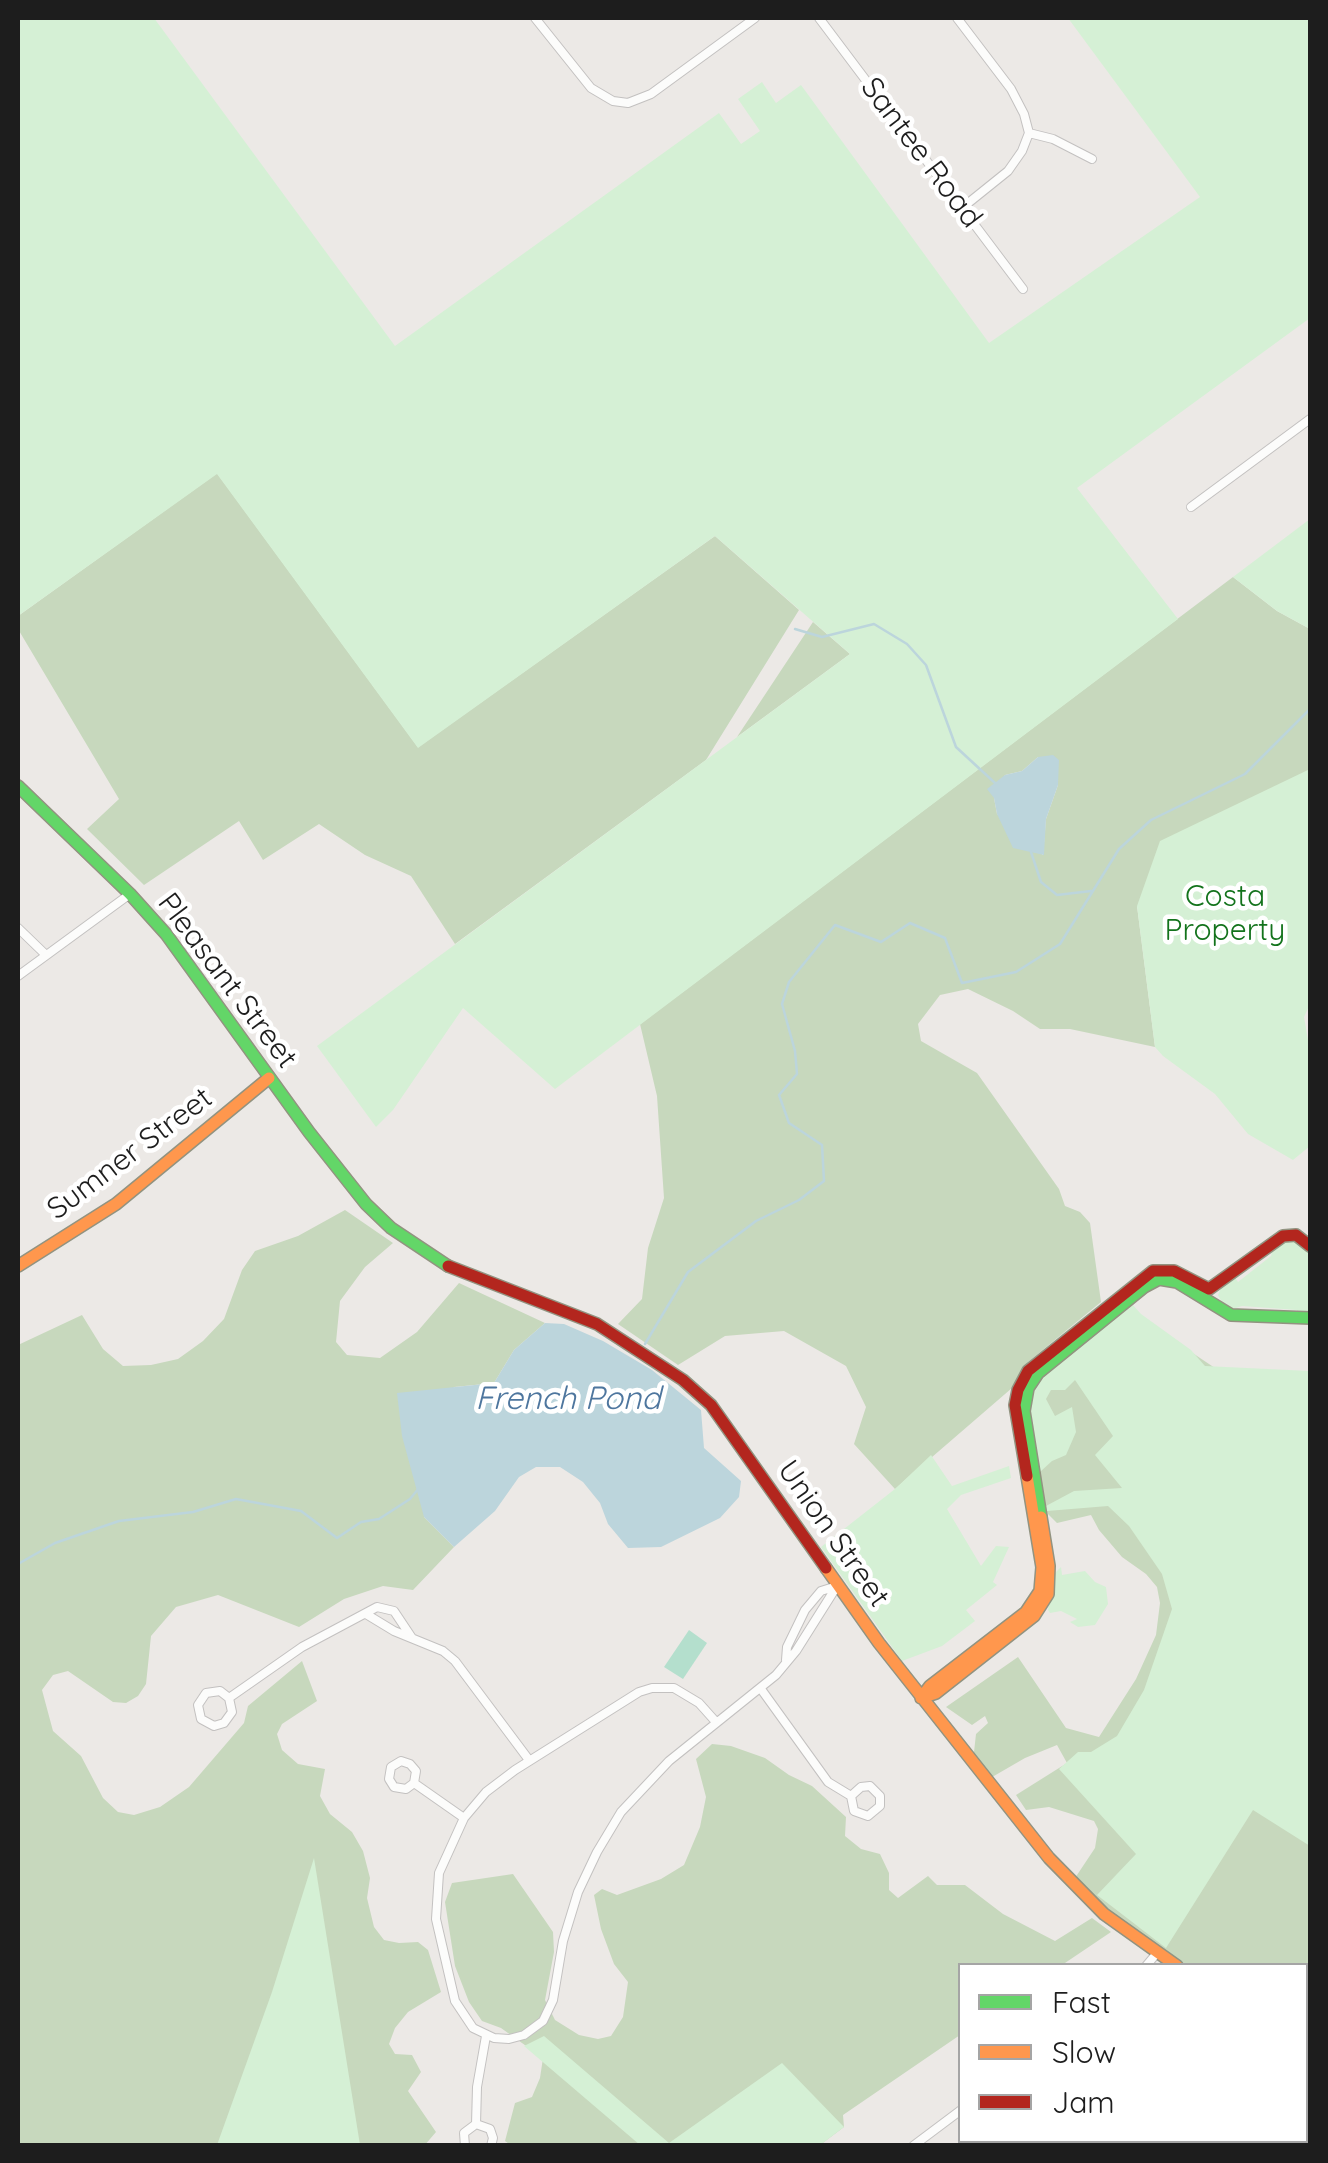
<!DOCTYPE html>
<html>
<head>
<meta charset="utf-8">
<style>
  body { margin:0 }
  #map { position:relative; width:1328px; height:2163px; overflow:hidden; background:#ece9e6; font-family:Quicksand,sans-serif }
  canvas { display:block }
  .frame { position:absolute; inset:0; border:20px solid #1d1d1d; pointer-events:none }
  .legend { position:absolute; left:958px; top:1963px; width:350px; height:180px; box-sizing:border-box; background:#fff; border:2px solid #a5a5a5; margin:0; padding:12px 18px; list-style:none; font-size:30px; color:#1d1d1d }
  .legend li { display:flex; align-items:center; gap:20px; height:50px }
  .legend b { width:50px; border:2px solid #a5a5a5 }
</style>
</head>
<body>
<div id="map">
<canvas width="1328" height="2163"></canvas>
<div class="frame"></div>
<ul class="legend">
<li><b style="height:12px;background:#63d668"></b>Fast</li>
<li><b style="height:12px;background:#ff974d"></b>Slow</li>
<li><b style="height:12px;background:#b3261e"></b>Jam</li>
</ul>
</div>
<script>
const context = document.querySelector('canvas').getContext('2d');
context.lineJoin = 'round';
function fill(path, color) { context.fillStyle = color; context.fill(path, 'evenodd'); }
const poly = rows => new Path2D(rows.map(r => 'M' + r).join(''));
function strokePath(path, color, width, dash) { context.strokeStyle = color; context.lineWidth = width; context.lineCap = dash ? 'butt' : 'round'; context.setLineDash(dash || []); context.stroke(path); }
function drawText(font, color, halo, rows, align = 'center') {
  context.font = font + ' Quicksand,sans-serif'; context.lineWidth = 9; context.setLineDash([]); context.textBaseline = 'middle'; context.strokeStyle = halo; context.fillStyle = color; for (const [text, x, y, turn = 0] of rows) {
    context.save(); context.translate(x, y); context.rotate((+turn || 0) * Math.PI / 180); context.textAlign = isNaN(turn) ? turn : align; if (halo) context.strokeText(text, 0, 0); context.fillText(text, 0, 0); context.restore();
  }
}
const forest = poly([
  [217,473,418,747,715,536,799,610,706,760,455,944,411,876,365,855,319,824,263,860,239,821,144,885,87,829,119,799,18,629,18,616],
  [1233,577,1277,611,1310,629,1310,975,1137,906,1155,1047,1070,1029,1040,1029,1013,1011,968,989,940,995,918,1024,921,1041,977,1073,1059,1189,1065,1206,1080,1212,1090,1223,1101,1302,1028,1362,1012,1388,895,1489,854,1444,866,1407,846,1366,784,1331,725,1336,678,1365,618,1324,642,1299,648,1248,664,1198,657,1096,640,1024],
  [1038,757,1058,785,1046,819,1043,855,997,814,994,798,1005,775,1022,771],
  [813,622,850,654,737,737],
  [345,1210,393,1243,365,1267,340,1301,336,1342,347,1355,380,1358,417,1332,459,1283,545,1323,514,1350,494,1383,454,1387,424,1517,454,1547,413,1590,383,1586,344,1599,299,1627,218,1595,176,1607,151,1636,146,1684,138,1696,126,1703,113,1702,68,1671,53,1675,42,1690,53,1731,81,1756,103,1798,118,1812,134,1815,160,1807,189,1787,244,1723,248,1706,302,1661,317,1701,282,1724,277,1734,282,1750,298,1764,325,1769,320,1796,330,1814,352,1832,363,1851,370,1878,367,1898,374,1927,384,1940,399,1943,418,1942,428,1950,441,1992,408,2012,395,2028,389,2044,395,2054,412,2055,421,2072,408,2091,436,2132,424,2146,18,2146,18,1345,82,1315,103,1349,123,1366,151,1365,178,1359,203,1341,224,1319,242,1270,255,1251,298,1236],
  [1140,1318,1218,1370,1310,1379,1310,1975,1306,1972,1306,1966,1294,1964,1174,1965,1091,1899,1075,1878,1095,1848,1098,1829,1094,1821,1049,1807,1026,1810,1016,1795,1067,1763,1057,1745,1025,1758,987,1780,973,1761,976,1734,988,1723,985,1716,972,1725,946,1707,1018,1657,1066,1728,1099,1737,1136,1679,1156,1635,1160,1603,1157,1587,1146,1574,1122,1557,1099,1530,1091,1515,1057,1523,1045,1511,1036,1461,1041,1429,1036,1379],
  [712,1744,731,1746,765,1758,789,1775,812,1786,846,1817,845,1836,861,1849,880,1854,889,1873,889,1890,898,1898,928,1876,937,1885,965,1885,1003,1914,1055,1941,1092,1918,1111,1932,1062,1965,961,1966,960,2035,843,2115,844,2127,820,2145,512,2146,505,2141,515,2103,532,2097,540,2078,543,2058,501,2028,482,2021,469,2002,455,1966,445,1902,452,1883,513,1874,553,1932,554,1952,545,2000,555,2020,579,2035,598,2039,611,2036,623,2017,628,1982,614,1964,601,1929,594,1895,602,1889,617,1895,661,1879,684,1865,700,1827,706,1797,696,1759],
  [1306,2120,1310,2124,1310,2145,1029,2145,1035,2140,1306,2140]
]);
const park = poly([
  [18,18,154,18,395,346,719,113,741,144,760,131,738,99,762,82,776,103,801,85,989,343,1200,197,1068,18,1310,18,1310,318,1077,488,1178,619,555,1089,463,1008,393,1110,376,1127,317,1046,850,654,715,536,418,748,217,474,18,616],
  [1310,519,1310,629,1277,611,1233,577],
  [1310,769,1310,1004,1304,1017,1310,1052,1310,1146,1293,1160,1248,1134,1215,1094,1163,1056,1155,1047,1137,906,1160,841],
  [1295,1238,1310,1250,1310,1315,1296,1315,1297,1310,1242,1306,1229,1310,1225,1308,1218,1295,1222,1286,1234,1276,1238,1282,1271,1256,1274,1244],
  [1132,1304,1141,1314,1191,1350,1205,1366,1310,1371,1310,1846,1253,1810,1166,1948,1097,1895,1136,1854,1059,1769,1078,1752,1091,1752,1117,1736,1144,1690,1172,1609,1162,1574,1129,1526,1108,1506,1047,1511,1046,1506,1074,1491,1122,1488,1095,1455,1113,1436,1075,1380,1065,1390,1051,1390,1046,1399,1055,1416,1072,1407,1076,1432,1066,1455,1052,1461,1040,1472,1030,1407,1031,1395,1041,1378],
  [931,1455,952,1486,1009,1466,1011,1478,961,1495,947,1509,981,1566,996,1546,1009,1547,993,1582,997,1585,966,1610,975,1621,942,1646,902,1661,821,1547,895,1489],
  [1061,1567,1062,1575,1085,1571,1095,1582,1106,1587,1108,1604,1095,1625,1078,1627,1070,1622,1077,1619,1061,1611,1050,1613,1048,1610,1054,1574],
  [314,1858,360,2145,217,2145,272,1992],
  [544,2036,669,2143,782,2063,844,2127,820,2145,640,2145,524,2046]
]);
const pitch = poly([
  [689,1630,707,1643,683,1679,664,1667]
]);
const water = poly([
  [1053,755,1059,760,1058,785,1046,819,1044,855,1013,848,997,814,994,798,987,789,1005,775,1022,771,1038,757],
  [545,1323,564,1324,603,1341,652,1370,701,1410,704,1448,741,1481,739,1497,720,1518,661,1547,628,1548,608,1524,600,1503,583,1482,560,1467,536,1467,519,1477,495,1511,454,1547,424,1517,402,1436,397,1393,494,1383,514,1350]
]);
const stream = poly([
  [795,629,822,637,874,624,907,644,926,665,956,747,995,783],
  [1031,852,1041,882,1057,895,1091,891],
  [645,1344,688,1272,756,1221,799,1200,824,1181,822,1145,789,1123,779,1095,797,1074,795,1051,782,1004,789,982,835,925,881,942,910,923,945,938,962,983,1016,972,1060,944,1119,849,1151,820,1245,774,1310,709],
  [18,1564,55,1543,119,1521,193,1512,236,1499,301,1511,337,1538,361,1522,379,1519,410,1499,419,1488]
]);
const street = poly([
  [535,18,591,88,613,101,628,103,651,94,755,18],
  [819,18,1023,289],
  [957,18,1011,89,1024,114,1029,133,1022,151,1008,171,962,208],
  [1029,133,1053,139,1092,159],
  [1191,507,1310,419],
  [18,928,46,955],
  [18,976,130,894],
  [366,1614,394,1631,443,1651,455,1661,529,1760],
  [786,1660,787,1647,805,1610,821,1591,837,1586],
  [761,1689,828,1782,851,1796,854,1811,868,1816,880,1806,880,1796,870,1786,861,1787,851,1796],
  [229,1698,220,1691,206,1693,198,1705,201,1719,214,1726,224,1723,232,1712,229,1698,302,1647,377,1607,394,1611,412,1638],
  [716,1722,699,1703,674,1688,652,1688,639,1692,515,1770,486,1792,464,1818,439,1873,436,1919,455,2001,473,2028,494,2038,509,2039,524,2035,543,2021,553,2000,563,1941,578,1892,597,1852,621,1812,669,1761,776,1675,796,1651,837,1586],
  [414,1783,416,1771,410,1764,401,1761,391,1767,389,1779,394,1787,406,1789,414,1783,464,1818],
  [1146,1966,1157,1953],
  [476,2124,477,2087,486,2036],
  [476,2124,490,2129,493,2138,491,2146],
  [465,2146,464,2133,476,2124],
  [913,2146,961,2110]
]);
const fast = poly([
  [18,786,130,894,166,934,309,1132,366,1204,391,1228,448,1266],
  [1041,1517,1024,1411,1028,1388,1038,1373,1144,1287,1159,1279,1177,1282,1231,1315,1310,1318],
  [1306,2036,1310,2038]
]);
const slow = poly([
  [18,1266,116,1204,269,1078],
  [1027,1476,1042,1567,1040,1591,1026,1612,930,1686,921,1698,936,1693,1034,1616,1048,1594,1049,1566,1041,1517],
  [826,1568,879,1643,1049,1858,1104,1914,1177,1966]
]);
const jam = poly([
  [448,1266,597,1324,683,1380,711,1405,826,1568],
  [1027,1476,1015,1405,1018,1390,1028,1371,1153,1271,1174,1271,1209,1289,1283,1236,1296,1235,1310,1246]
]);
const streetNames = [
  ["Santee Road",921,153,53],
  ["Pleasant Street",227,981,53],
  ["Sumner Street",130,1154,-37],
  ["Union Street",833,1534,55]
];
const parkNames = [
  ["Costa",1225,897],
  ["Property",1225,931]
];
const waterNames = [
  ["French Pond",568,1399]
];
fill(forest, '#c7d8bd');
fill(park, '#d5f0d5');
fill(pitch, '#b4dfcd');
fill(water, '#bcd5dc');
strokePath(stream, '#bcd5dc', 2.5);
strokePath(street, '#c3c1c0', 10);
strokePath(fast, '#929380', 14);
strokePath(slow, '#929380', 14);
strokePath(jam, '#929380', 14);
strokePath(street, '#fcfcfb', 8);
strokePath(fast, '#63d668', 11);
strokePath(slow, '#ff974d', 11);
strokePath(jam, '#b3261e', 11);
drawText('30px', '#1d1d1d', '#fff', streetNames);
drawText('30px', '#13731c', '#fff', parkNames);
drawText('italic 32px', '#4e769e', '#fff', waterNames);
</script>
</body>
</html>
